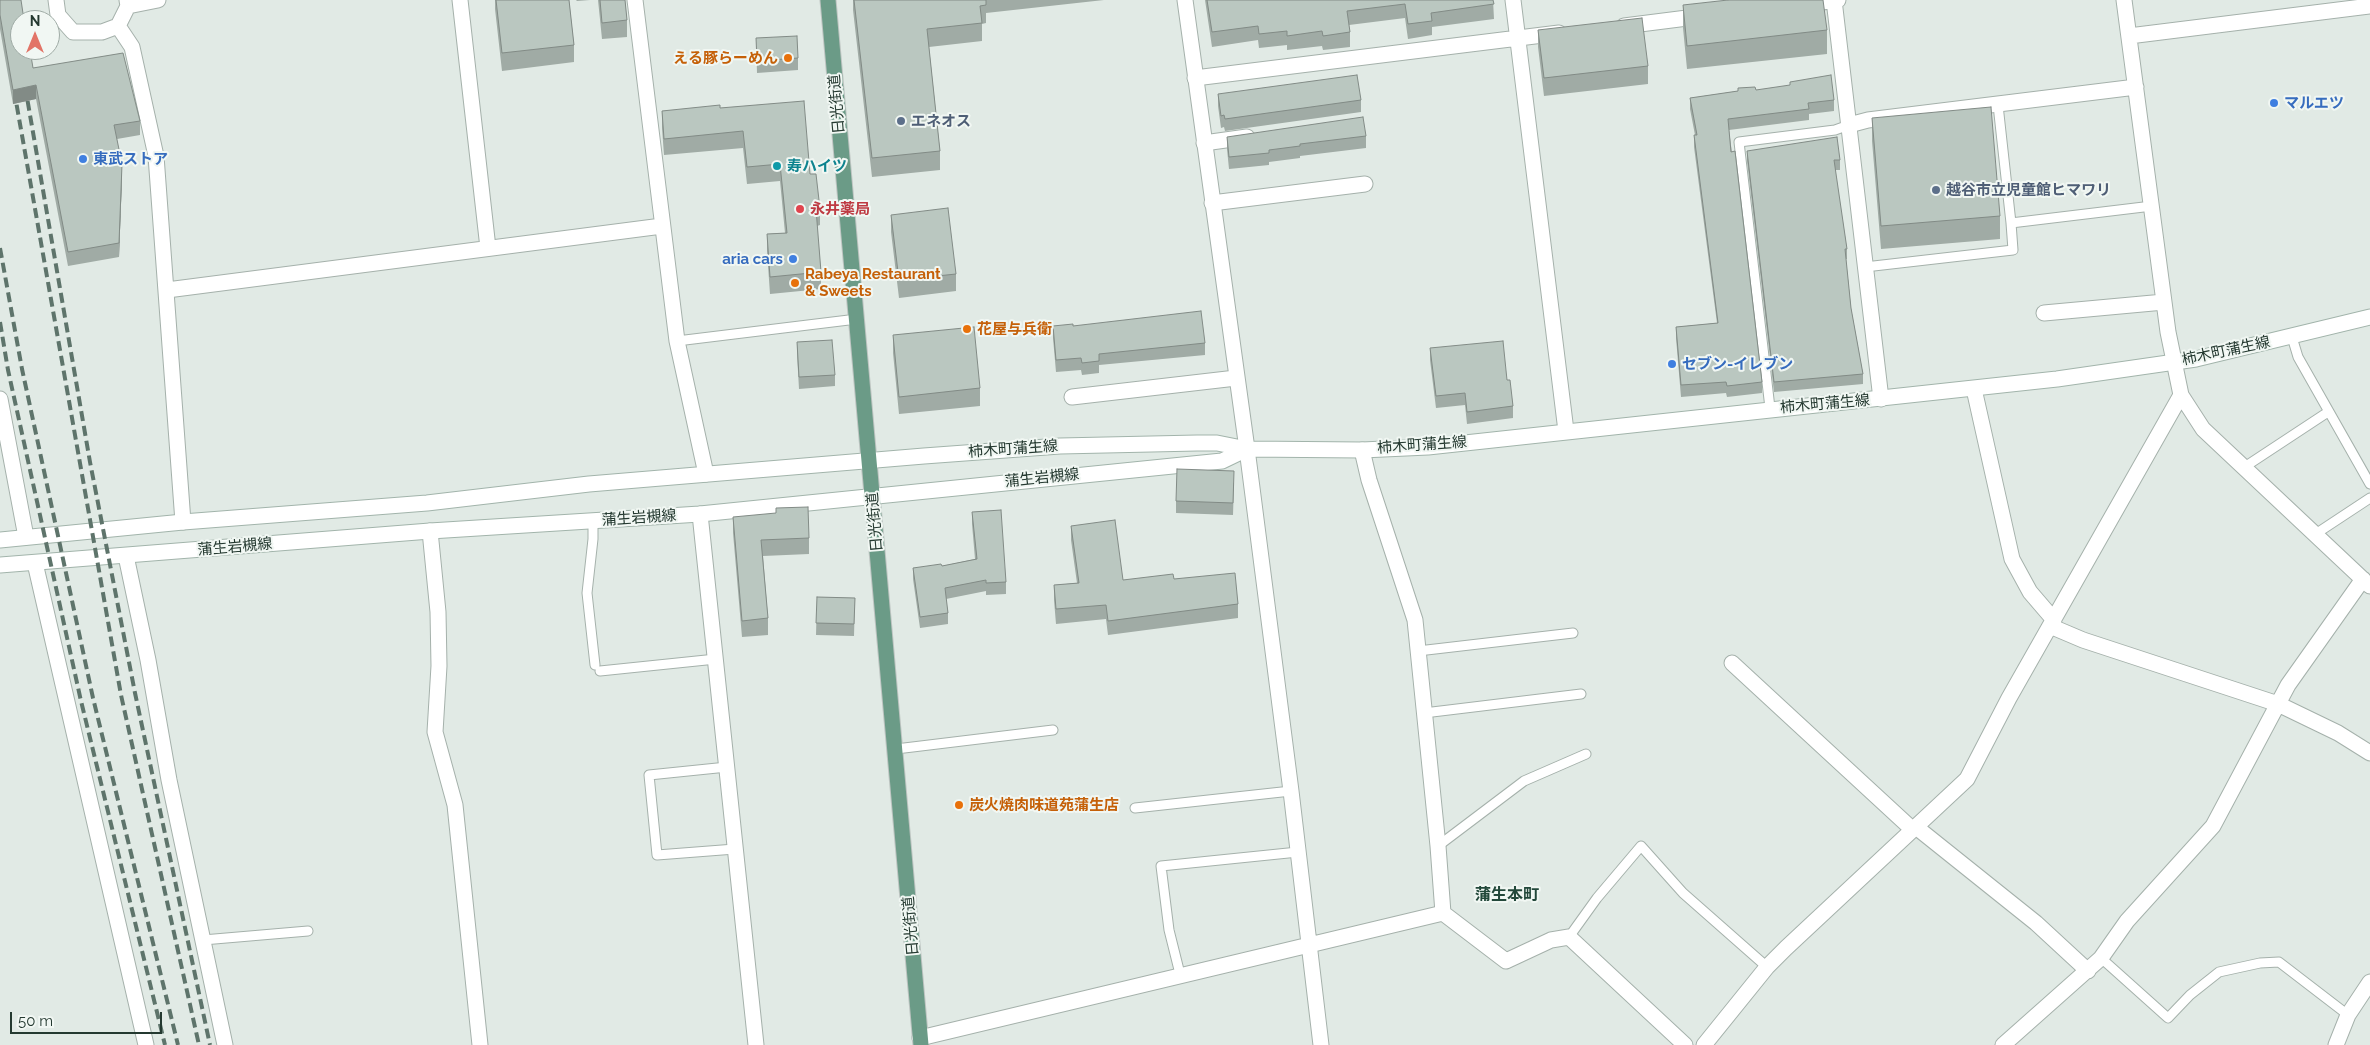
<!DOCTYPE html>
<html>
<head>
<meta charset="utf-8">
<style>
  body { margin:0 }
  #map { position:relative; width:2370px; height:1045px; overflow:hidden; background:#e1eae5; font-family:Raleway,sans-serif }
  canvas { display:block }
  .north { position:absolute; left:10px; top:10px; width:50px; height:50px; box-sizing:border-box; background:#f1f7f3; border:1px solid #9faba5; border-radius:50%; rotate:0deg; font-size:14px; font-weight:700; line-height:20px; text-align:center; color:#243930 }
  .north::after { content:''; display:block; margin:auto; width:18px; height:22px; background:#e27467; clip-path:polygon(50% 0,100% 100%,50% 72%,0 100%) }
  .scale { position:absolute; left:10px; top:1012px; width:152px; height:22px; box-sizing:border-box; border:2px solid #243930; border-top:0; padding-left:6px; font-size:15px; line-height:18px; white-space:nowrap; color:#243930; -webkit-text-stroke:4px #f1f7f3; paint-order:stroke }
</style>
</head>
<body>
<div id="map">
<canvas width="2370" height="1045"></canvas>
<div class="north">N</div>
<div class="scale">50 m</div>
</div>
<script>
const context = document.querySelector('canvas').getContext('2d');
context.lineJoin = 'round';
const poly = rows => new Path2D(rows.map(r => 'M' + r).join(''));
function strokePath(path, color, width, dash) { context.strokeStyle = color; context.lineWidth = width; context.lineCap = dash ? 'butt' : 'round'; context.setLineDash(dash || []); context.stroke(path); }
function fill(path, color) { context.fillStyle = color; context.fill(path, 'evenodd'); }
function drawText(font, color, halo, rows, align = 'center') {
  context.font = font + ' Raleway,"Noto Sans JP",sans-serif'; context.lineWidth = 4; context.setLineDash([]); context.textBaseline = 'middle'; context.strokeStyle = halo; context.fillStyle = color; for (const [text, x, y, turn = 0] of rows) {
    context.save(); context.translate(x, y); context.rotate((+turn || 0) * Math.PI / 180); context.textAlign = isNaN(turn) ? turn : align; if (halo) context.strokeText(text, 0, 0); context.fillText(text, 0, 0); context.restore();
  }
}
const service = poly([
  [1998,105,2011,223,2152,206],
  [1865,267,2013,250,2011,223],
  [2292,337,2298,357,2370,484],
  [677,341,857,319],
  [1770,408,1739,142,1835,130,1849,125],
  [2243,468,2328,412],
  [593,522,593,539,587,593,595,665],
  [2314,535,2370,498],
  [1418,651,1573,633],
  [600,671,716,659],
  [1424,713,1581,694],
  [896,749,1053,730],
  [727,767,649,775,657,855,735,849],
  [1135,808,1291,791],
  [1438,846,1524,781,1586,754],
  [1569,937,1597,898,1641,846,1683,893,1767,967],
  [203,940,308,931],
  [2101,958,2168,1018,2190,995,2219,972,2260,963,2279,962,2348,1015],
  [1180,974,1169,930,1161,866,1298,852]
]);
const minor = poly([
  [56,0,58,15,73,32,102,32,118,26,128,6,127,0],
  [460,0,488,248],
  [635,0,677,341,706,474],
  [1513,0,1566,431],
  [1834,0,1881,399],
  [2124,0,2168,332,2181,395,2203,429,2370,586],
  [1805,4,1838,0],
  [128,6,158,0],
  [118,26,132,47,156,156,183,522],
  [1624,26,1703,16],
  [2129,36,2370,6],
  [1195,78,1559,33],
  [1849,125,1868,120,2136,87],
  [1204,143,1247,137],
  [1212,203,1365,184],
  [167,290,662,226],
  [2044,313,2164,302],
  [1974,389,2012,559,2030,592,2054,620],
  [1072,397,1236,378],
  [0,399,26,537],
  [1247,449,1291,791,1321,1045],
  [1362,450,1369,480,1415,620,1438,846,1443,913,1506,961,1551,940,1569,937,1685,1045],
  [700,514,756,1045],
  [430,531,438,612,439,666,435,732,455,805,480,1045],
  [126,556,148,660,169,780,225,1045],
  [35,563,146,1045],
  [2050,626,2083,640,2278,704,2338,733,2370,753],
  [1732,663,1913,830],
  [1916,827,2036,923,2088,971],
  [920,1038,1443,913],
  [1704,1045,1767,967,1786,948,1967,779,2009,698,2181,395],
  [2003,1045,2101,958,2127,921,2213,826,2288,685,2363,579],
  [2336,1045,2348,1015,2370,982]
]);
const tertiary = poly([
  [1185,0,1247,449]
]);
const secondary = poly([
  [0,540,183,522,427,503,589,484,924,456,1060,446,1197,443,1217,443,1247,449],
  [0,565,430,531,700,514,1222,461,1247,449,1362,450,1428,447,2057,379,2196,359,2370,317]
]);
const primary = poly([
  [828,0,921,1045]
]);
const rail = poly([
  [25,86,90,462,135,693,210,1045],
  [14,90,121,695,199,1045],
  [0,248,22,369,93,698,178,1045],
  [0,322,8,370,81,701,165,1045]
]);
const wall = poly([
  [0,0,33,68,140,121,140,135,117,139,122,178,119,257,68,266,36,99,13,104,0,29],
  [495,0,569,0,574,45,574,62,502,71,495,9],
  [576,0,590,0,577,1],
  [598,0,625,0,627,20,627,37,602,39],
  [853,0,1104,0,986,13,986,23,982,24,982,41,929,47,940,151,940,170,872,177,853,10],
  [1205,0,1493,0,1494,19,1432,27,1432,35,1408,39,1405,18,1349,25,1350,32,1350,47,1323,50,1322,46,1287,50,1287,45,1259,48,1258,40,1212,47],
  [1683,5,1827,30,1827,54,1687,69,1683,28],
  [1538,30,1648,66,1648,84,1544,96,1538,47],
  [756,38,798,58,798,70,757,73],
  [1756,90,1834,100,1834,111,1809,114,1809,120,1729,130,1762,382,1762,393,1727,397,1726,393,1681,397,1676,338,1676,327,1717,323,1694,147,1694,135,1695,135,1690,109,1690,98,1738,91],
  [1218,94,1361,100,1361,112,1225,131,1224,127,1221,128,1218,106],
  [720,108,810,174,820,209,820,225,817,226,821,272,821,289,770,294,767,251,767,234,785,233,780,181,747,184,743,148,664,155,662,128,662,111],
  [1872,118,2000,216,2000,239,1881,249,1872,141],
  [1366,136,1366,148,1300,156,1300,158,1269,162,1269,165,1229,169,1227,149,1227,137],
  [1747,151,1840,160,1840,170,1835,170,1847,249,1847,259,1846,259,1851,308,1863,374,1863,384,1774,392,1747,161],
  [891,215,956,274,956,291,899,298,891,232],
  [1053,326,1073,326,1205,343,1205,355,1099,365,1099,373,1082,375,1081,370,1056,372,1053,338],
  [893,335,980,388,980,406,899,414,893,353],
  [797,342,835,375,835,386,799,389,797,354],
  [1430,348,1507,380,1513,406,1513,418,1467,424,1465,405,1436,408,1430,360],
  [1234,483,1233,515,1176,513,1176,501],
  [972,512,1006,582,1006,594,986,595,986,591,946,599,948,613,948,624,920,628,913,579,913,568,942,566,975,559,972,524],
  [733,517,809,538,809,554,763,556,768,618,768,635,742,637,733,533],
  [1071,526,1123,580,1174,579,1238,604,1238,618,1108,635,1106,619,1056,624,1054,600,1054,585,1077,583,1071,540],
  [817,597,855,598,854,636,816,635]
]);
const shadedWall = poly([
  [36,85,36,99,13,104,13,90],
  [122,164,122,178,119,257,119,243]
]);
const building = poly([
  [0,0,21,0,24,20,20,20,20,50,30,50,33,68,123,53,140,121,114,125,122,164,119,243,68,252,36,85,13,90,0,15,0,0],
  [496,0,569,0,574,45,502,53,496,0],
  [600,0,625,0,627,20,602,23,600,0],
  [854,0,986,0,986,5,980,6,982,23,927,29,940,151,872,158,854,0],
  [1207,0,1493,0,1494,4,1431,13,1432,21,1408,24,1405,4,1347,11,1350,32,1323,36,1322,31,1287,36,1287,31,1259,34,1258,26,1212,32,1207,0],
  [1728,0,1823,0,1827,30,1687,46,1683,5,1728,0],
  [1642,18,1648,66,1544,78,1538,30,1642,18],
  [797,36,798,58,757,61,756,38,797,36],
  [1357,75,1361,100,1225,119,1224,115,1221,116,1218,94,1357,75],
  [1831,75,1834,100,1808,103,1809,109,1728,119,1731,152,1735,151,1762,382,1727,386,1726,382,1681,385,1676,327,1718,323,1694,135,1697,135,1690,98,1738,91,1738,88,1755,87,1756,90,1790,85,1790,82,1831,75],
  [804,101,810,174,816,174,820,209,816,209,821,272,770,277,767,234,787,233,780,164,747,167,743,131,664,139,662,111,720,105,720,108,804,101],
  [1991,107,2000,216,1881,226,1872,118,1991,107],
  [1363,117,1366,136,1300,144,1300,146,1269,150,1269,153,1229,157,1227,137,1363,117],
  [1837,137,1840,160,1834,160,1847,249,1845,249,1851,308,1863,374,1774,382,1747,151,1837,137],
  [948,208,956,274,899,280,891,215,948,208],
  [1201,311,1205,343,1099,354,1099,361,1082,363,1081,358,1056,360,1053,326,1073,324,1073,326,1201,311],
  [974,327,980,388,899,397,893,335,974,327],
  [832,340,835,375,799,377,797,342,832,340],
  [1503,341,1507,380,1510,380,1513,406,1467,412,1465,393,1436,396,1430,348,1503,341],
  [1177,469,1234,471,1233,503,1176,501,1177,469],
  [808,507,809,538,761,540,768,618,742,621,733,517,776,513,776,508,808,507],
  [1001,510,1006,582,986,583,986,580,945,588,948,613,920,617,913,568,941,564,942,566,977,559,972,512,1001,510],
  [1115,520,1123,580,1173,574,1174,579,1235,573,1238,604,1108,621,1106,605,1056,609,1054,585,1079,583,1071,526,1115,520],
  [817,597,855,598,854,624,816,623,817,597]
]);
const markers = [
  [788,58,5,"#e8710a"],
  [2274,103,5,"#3f7fe0"],
  [901,121,5,"#5c6f8a"],
  [83,159,5,"#3f7fe0"],
  [777,166,5,"#0f9aa8"],
  [1936,190,5,"#5c6f8a"],
  [800,209,5,"#e0444e"],
  [793,259,5,"#3f7fe0"],
  [795,283,5,"#e8710a"],
  [967,329,5,"#e8710a"],
  [1672,364,5,"#3f7fe0"],
  [959,805,5,"#e8710a"]
];
const foodNames = [
  ["える豚らーめん",778,58,"right"],
  ["Rabeya Restaurant",805,274],
  ["& Sweets",805,291],
  ["花屋与兵衛",977,329],
  ["炭火焼肉味道苑蒲生店",969,805]
];
const shopNames = [
  ["マルエツ",2284,103],
  ["東武ストア",93,159],
  ["aria cars",783,259,"right"],
  ["セブン-イレブン",1682,364]
];
const streetNames = [
  ["日光街道",837,104,-95],
  ["柿木町蒲生線",2226,351,-12],
  ["柿木町蒲生線",1825,404,-5],
  ["柿木町蒲生線",1422,445,-4],
  ["柿木町蒲生線",1013,449,-4],
  ["蒲生岩槻線",1042,478,-6],
  ["蒲生岩槻線",639,518,-4],
  ["日光街道",875,522,-95],
  ["蒲生岩槻線",235,547,-5],
  ["日光街道",911,926,-95]
];
const serviceNames = [
  ["エネオス",911,121],
  ["越谷市立児童館ヒマワリ",1946,190]
];
const cultureNames = [
  ["寿ハイツ",787,166]
];
const healthNames = [
  ["永井薬局",810,209]
];
const neighbourhoodNames = [
  ["蒲生本町",1507,895]
];
strokePath(service, '#a5b1ab', 11);
strokePath(minor, '#a5b1ab', 17);
strokePath(tertiary, '#a5b1ab', 17);
strokePath(secondary, '#a2b4ab', 17);
strokePath(primary, '#bdc4c1', 17);
strokePath(service, '#fff', 9);
strokePath(minor, '#fff', 15);
strokePath(tertiary, '#fff', 15);
strokePath(secondary, '#fff', 15);
strokePath(primary, '#6b9b87', 15);
strokePath(rail, '#5e746b', 4, [10, 5]);
fill(wall, '#a0aba5');
fill(shadedWall, '#828b86');
fill(building, '#bac7c0');
strokePath(building, '#828b86', 1);
for (const [x, y, r, color] of markers) { const dot = new Path2D(); dot.arc(x, y, r, 0, 2 * Math.PI); context.fillStyle = color; context.fill(dot); strokePath(dot, '#f1f7f3', 2); }
drawText('bold 15px', '#c56008', '#f1f7f3', foodNames, 'left');
drawText('bold 15px', '#366cbe', '#f1f7f3', shopNames, 'left');
drawText('15px', '#243930', '#f1f7f3', streetNames);
drawText('bold 15px', '#4e5e75', '#f1f7f3', serviceNames, 'left');
drawText('bold 15px', '#0d838f', '#f1f7f3', cultureNames, 'left');
drawText('bold 15px', '#be3a42', '#f1f7f3', healthNames, 'left');
drawText('bold 16px', '#22483a', '#f1f7f3', neighbourhoodNames);
</script>
</body>
</html>
